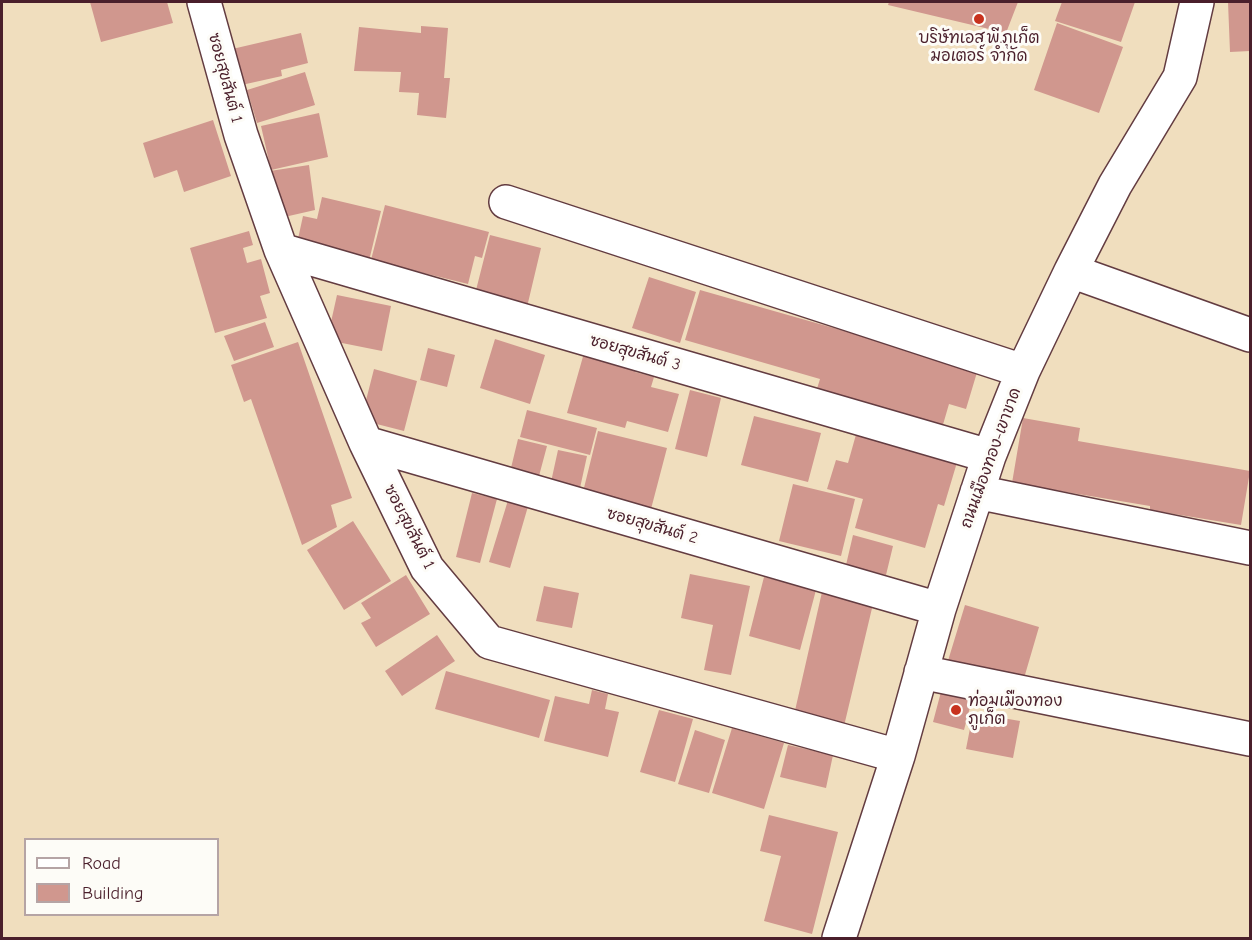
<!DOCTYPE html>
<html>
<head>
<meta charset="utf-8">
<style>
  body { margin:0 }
  #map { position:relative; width:1252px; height:940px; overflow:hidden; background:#f0debe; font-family:"Comic Neue",sans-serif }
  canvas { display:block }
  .frame { position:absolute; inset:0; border:3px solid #4a1f2b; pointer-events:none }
  .legend { position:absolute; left:24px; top:838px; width:195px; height:78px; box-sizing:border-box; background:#fdfcf7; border:2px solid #b5a4a5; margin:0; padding:8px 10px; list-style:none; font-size:18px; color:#4a1f2b }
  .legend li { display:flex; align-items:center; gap:12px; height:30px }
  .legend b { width:30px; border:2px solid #b5a4a5 }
</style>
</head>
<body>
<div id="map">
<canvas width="1252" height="940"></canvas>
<div class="frame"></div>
<ul class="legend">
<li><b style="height:8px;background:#fff"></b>Road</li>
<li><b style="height:16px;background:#d0978e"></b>Building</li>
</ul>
</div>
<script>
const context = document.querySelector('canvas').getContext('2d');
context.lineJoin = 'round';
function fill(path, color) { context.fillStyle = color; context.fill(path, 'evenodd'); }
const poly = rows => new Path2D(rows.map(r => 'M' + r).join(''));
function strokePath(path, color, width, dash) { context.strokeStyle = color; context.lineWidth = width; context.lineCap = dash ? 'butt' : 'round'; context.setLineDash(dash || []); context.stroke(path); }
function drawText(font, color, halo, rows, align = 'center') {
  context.font = font + ' "Comic Neue","Playpen Sans Thai",sans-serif'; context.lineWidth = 6; context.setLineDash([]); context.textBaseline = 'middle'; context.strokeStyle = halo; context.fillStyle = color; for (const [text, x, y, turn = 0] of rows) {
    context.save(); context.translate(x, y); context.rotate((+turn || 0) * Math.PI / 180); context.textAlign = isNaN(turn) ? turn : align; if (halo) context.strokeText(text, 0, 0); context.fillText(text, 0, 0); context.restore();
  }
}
const building = poly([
  [90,2,167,2,173,23,101,42],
  [889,2,1018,2,1006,33,888,5],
  [1062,2,1135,2,1121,42,1055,21],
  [1228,2,1250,2,1250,51,1230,52],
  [1057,23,1123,47,1099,113,1034,90],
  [421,26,448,28,444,78,450,78,446,118,417,115,419,93,399,92,401,72,354,71,359,27,421,33],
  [301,33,308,63,281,70,282,76,237,86,228,50],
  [305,72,315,105,257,123,247,90],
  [319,113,328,157,271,170,261,126],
  [213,120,231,176,184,192,177,170,154,178,143,143],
  [309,165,315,210,280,218,270,171],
  [322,197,381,211,368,265,296,248,303,216,317,219],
  [385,205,489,232,482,258,475,256,468,284,371,260],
  [249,231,253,245,243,248,247,263,261,259,270,293,260,296,267,318,215,333,190,248],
  [490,235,541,248,527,307,475,294],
  [649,277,696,292,680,343,632,328],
  [700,290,978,369,966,409,949,404,942,428,816,392,820,379,685,340],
  [337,295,391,306,382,351,327,340],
  [265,322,274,347,234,361,224,336],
  [495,339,545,355,530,404,480,388],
  [298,342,352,498,331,505,337,527,302,545,251,399,244,402,231,365],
  [428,348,455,355,447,387,420,380],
  [584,353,637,368,635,372,654,377,651,387,679,394,668,432,627,421,625,428,567,413],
  [374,369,417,381,404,431,361,420],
  [690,390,721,398,707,457,675,449],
  [527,410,597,428,590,455,520,437],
  [754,416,821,433,808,482,741,465],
  [1023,418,1080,428,1078,441,1250,471,1241,525,1150,510,1150,506,1012,483],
  [598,431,667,448,651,509,583,492],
  [857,431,958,459,944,506,938,504,925,548,855,528,863,499,827,489,836,460,848,463],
  [518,439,547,446,539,476,511,468],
  [558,450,587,456,580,488,551,482],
  [793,484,855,499,841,556,779,541],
  [472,493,497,499,480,563,456,557],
  [509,497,529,503,510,568,489,562],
  [353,521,391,581,344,610,307,550],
  [853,535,893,546,886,575,846,565],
  [690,574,750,586,731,675,704,670,713,625,681,618],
  [406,575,430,614,376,647,361,623,371,618,361,603],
  [764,577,816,590,800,650,749,636],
  [544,586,579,593,572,628,536,621],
  [822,592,873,604,844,726,794,715],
  [965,605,1039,627,1022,685,947,664],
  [437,635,455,661,402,696,385,671],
  [446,671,550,700,539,738,435,709],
  [942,688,973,696,964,730,933,722],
  [592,690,608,694,605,709,619,712,608,757,544,741,555,696,589,704],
  [659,710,693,719,675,782,640,772],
  [973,713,1020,721,1013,758,966,749],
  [732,728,784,743,764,809,712,793],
  [695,730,725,740,709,793,678,784],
  [788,745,833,755,826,788,780,777],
  [769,815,838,832,812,934,764,921,781,856,760,851]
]);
const minor = poly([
  [204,2,241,135,281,250,366,443,427,568,489,642,898,756],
  [506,202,1023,371],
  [281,250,989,456],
  [1071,271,1250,335],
  [366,443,939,609],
  [977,492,1250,548],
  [921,672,1250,739],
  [839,938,898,756,939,609,989,456,1023,371,1071,271,1115,185,1180,77,1197,2]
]);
const markers = [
  [979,19,6,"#c8321e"],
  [956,710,6,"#c8321e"]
];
const poiNames = [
  ["บริษัทเอส.พี.ภูเก็ต",979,38],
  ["มอเตอร์ จำกัด",979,56],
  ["ท่อมเมืองทอง",968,701,"left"],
  ["ภูเก็ต",968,719,"left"]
];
const streetNames = [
  ["ซอยสุขสันต์ 1",225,78,75],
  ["ซอยสุขสันต์ 3",635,353,16],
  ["ถนนเมืองทอง-เขาขาด",991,458,-70],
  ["ซอยสุขสันต์ 2",652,526,16],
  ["ซอยสุขสันต์ 1",409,527,63]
];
fill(building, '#d0978e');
strokePath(minor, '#633c41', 36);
strokePath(minor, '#fff', 33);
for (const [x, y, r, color] of markers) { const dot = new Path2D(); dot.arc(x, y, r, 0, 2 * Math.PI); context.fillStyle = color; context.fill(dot); strokePath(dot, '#fdfcf7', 2); }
drawText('16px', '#4a1f2b', '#fdfcf7', poiNames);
drawText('16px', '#4a1f2b', '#fdfcf7', streetNames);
</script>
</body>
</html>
